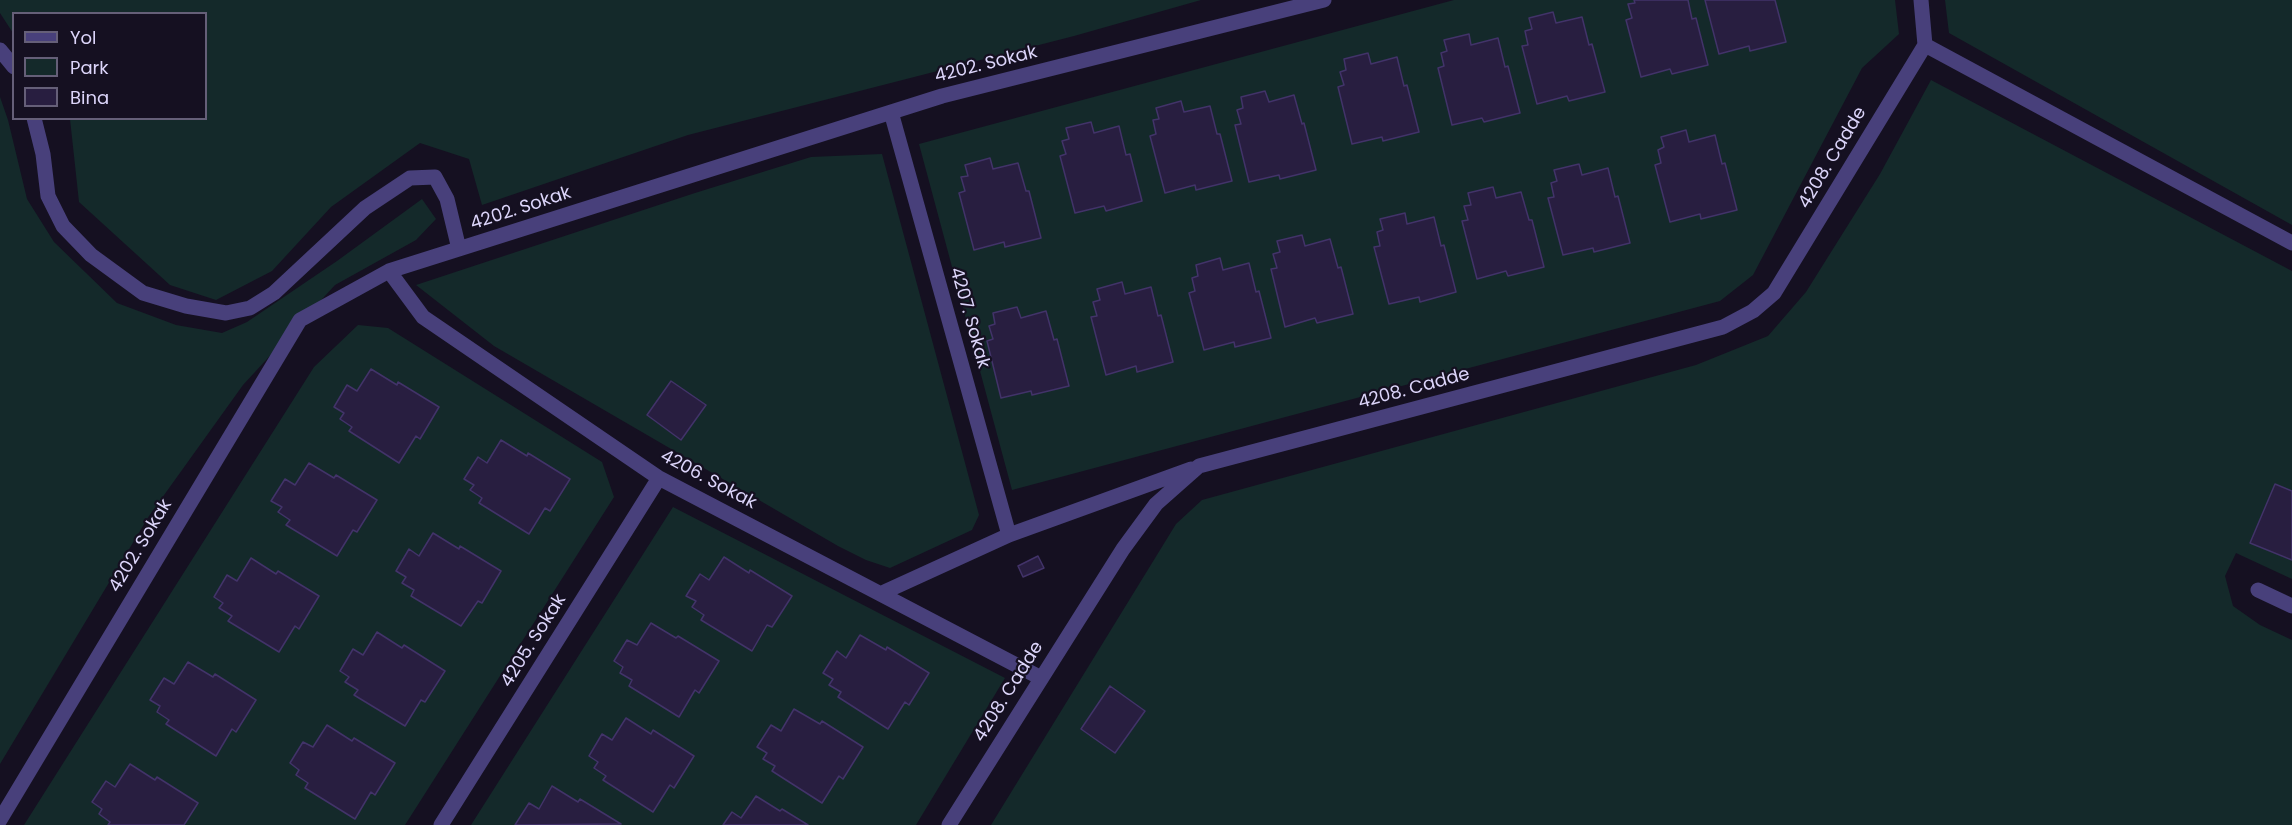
<!DOCTYPE html>
<html>
<head>
<meta charset="utf-8">
<style>
  body { margin:0 }
  #map { position:relative; width:2292px; height:825px; overflow:hidden; background:#151021; font-family:Poppins,sans-serif }
  canvas { display:block }
  .legend { position:absolute; left:12px; top:12px; width:195px; height:108px; box-sizing:border-box; background:#151021; border:2px solid #655f78; margin:0; padding:8px 10px; list-style:none; font-size:18px; color:#dcd5fa }
  .legend li { display:flex; align-items:center; gap:12px; height:30px }
  .legend b { width:30px; border:2px solid #655f78 }
</style>
</head>
<body>
<div id="map">
<canvas width="2292" height="825"></canvas>
<ul class="legend">
<li><b style="height:8px;background:#48407b"></b>Yol</li>
<li><b style="height:16px;background:#14292a"></b>Park</li>
<li><b style="height:16px;background:#281e40"></b>Bina</li>
</ul>
</div>
<script>
const context = document.querySelector('canvas').getContext('2d');
context.lineJoin = 'round';
function fill(path, color) { context.fillStyle = color; context.fill(path, 'evenodd'); }
const poly = rows => new Path2D(rows.map(r => 'M' + r).join(''));
function strokePath(path, color, width, dash) { context.strokeStyle = color; context.lineWidth = width; context.lineCap = dash ? 'butt' : 'round'; context.setLineDash(dash || []); context.stroke(path); }
function drawText(font, color, halo, rows, align = 'center') {
  context.font = font + ' Poppins,sans-serif'; context.lineWidth = 4.5; context.setLineDash([]); context.textBaseline = 'middle'; context.strokeStyle = halo; context.fillStyle = color; for (const [text, x, y, turn = 0] of rows) {
    context.save(); context.translate(x, y); context.rotate((+turn || 0) * Math.PI / 180); context.textAlign = isNaN(turn) ? turn : align; if (halo) context.strokeText(text, 0, 0); context.fillText(text, 0, 0); context.restore();
  }
}
const green = poly([
  [0,0,1201,0,1074,36,688,135,482,205,469,159,420,143,331,207,272,271,216,300,170,285,79,202,70,119,206,118,206,14,14,14,13,33,0,13],
  [1454,0,1895,0,1899,34,1862,68,1753,275,1720,301,1012,490,919,144],
  [1945,0,2292,0,2292,225,1949,33],
  [1931,80,2292,271,2292,579,2236,553,2225,576,2233,606,2260,625,2292,640,2292,825,991,825,1176,524,1202,500,1696,365,1768,336,1806,292,1880,174],
  [0,97,8,120,27,199,54,242,117,303,176,325,222,333,247,322,337,261,422,199,436,219,416,240,335,285,243,385,149,516,0,764],
  [882,154,979,515,972,530,890,568,866,560,838,546,494,346,416,285,695,193,811,157],
  [358,325,388,328,602,462,614,497,405,825,24,825,314,367],
  [673,507,1005,678,916,825,471,825]
]);
const building = poly([
  [1634,0,1688,0,1692,19,1696,18,1708,65,1672,74,1670,69,1641,77,1626,20,1632,18,1628,4,1635,3,1634,0],
  [1705,0,1775,0,1786,42,1750,51,1749,46,1719,54,1705,0],
  [1553,12,1556,23,1582,17,1589,45,1592,44,1605,92,1569,101,1567,96,1537,104,1522,46,1528,45,1525,31,1532,29,1529,18,1553,12],
  [1469,34,1471,45,1498,38,1505,67,1508,66,1520,113,1484,122,1482,118,1452,125,1438,68,1444,66,1441,53,1447,51,1444,40,1469,34],
  [1368,53,1371,64,1397,57,1404,86,1407,85,1419,132,1383,141,1382,137,1352,144,1338,87,1344,85,1340,72,1346,70,1344,59,1368,53],
  [1265,91,1269,102,1294,95,1302,124,1304,123,1316,170,1280,179,1279,175,1249,182,1235,125,1241,124,1237,110,1243,108,1241,97,1265,91],
  [1181,101,1184,112,1210,106,1217,134,1220,134,1232,181,1196,190,1195,185,1165,193,1150,136,1156,134,1153,120,1159,119,1156,108,1181,101],
  [1091,122,1094,133,1119,126,1126,155,1130,154,1142,201,1106,211,1104,206,1075,213,1060,156,1066,154,1062,141,1069,139,1066,128,1091,122],
  [1686,130,1689,142,1715,135,1722,164,1725,163,1737,210,1701,219,1700,214,1670,222,1655,165,1661,163,1658,150,1664,147,1661,137,1686,130],
  [990,158,993,169,1018,163,1026,191,1029,191,1041,238,1005,247,1004,242,974,250,959,193,965,191,961,177,968,176,965,165,990,158],
  [1579,164,1582,175,1608,168,1615,197,1618,196,1630,243,1594,252,1593,248,1563,255,1548,198,1554,197,1551,183,1557,181,1554,170,1579,164],
  [1493,187,1496,198,1521,192,1529,220,1532,220,1544,267,1508,276,1506,271,1477,279,1462,221,1468,220,1464,206,1471,205,1468,193,1493,187],
  [1405,213,1407,224,1434,217,1441,246,1444,245,1456,292,1420,302,1419,297,1389,304,1374,247,1380,246,1377,232,1383,230,1380,219,1405,213],
  [1302,235,1305,246,1330,239,1338,268,1341,267,1353,314,1317,323,1315,318,1285,327,1271,269,1277,268,1273,254,1280,252,1277,241,1302,235],
  [1220,258,1223,270,1249,263,1256,292,1259,291,1271,338,1235,347,1234,342,1204,350,1189,293,1195,291,1192,278,1198,276,1196,265,1220,258],
  [1122,282,1125,294,1151,287,1158,316,1161,315,1173,362,1137,372,1136,366,1106,375,1091,317,1097,316,1093,302,1100,300,1097,289,1122,282],
  [1017,307,1021,318,1046,311,1054,340,1057,339,1069,386,1032,395,1031,391,1001,398,987,341,993,339,989,326,995,324,993,313,1017,307],
  [371,369,397,385,398,382,439,407,420,439,416,436,399,463,349,431,352,427,340,419,344,413,334,407,347,385,357,391,371,369],
  [671,381,706,405,681,440,647,415,671,381],
  [501,440,527,456,528,453,570,479,550,511,545,508,529,534,479,503,482,498,470,490,474,485,464,479,478,457,487,463,501,440],
  [309,463,334,478,336,475,377,500,357,532,353,530,337,556,286,525,290,520,278,512,282,507,271,501,285,479,295,485,309,463],
  [2275,484,2292,491,2292,560,2250,543,2275,484],
  [433,533,459,549,460,546,501,571,482,603,478,601,461,626,411,596,414,590,402,583,406,577,396,571,409,549,419,556,433,533],
  [1038,556,1044,568,1023,577,1018,566,1038,556],
  [724,557,749,573,750,570,792,596,772,627,767,625,752,651,701,620,704,615,692,607,696,601,686,596,700,574,709,580,724,557],
  [251,558,276,574,278,571,319,596,299,629,295,626,279,652,228,621,232,616,219,608,223,603,214,597,227,575,237,581,251,558],
  [651,623,676,638,678,636,719,661,699,693,695,690,679,717,629,686,632,680,620,673,623,667,614,661,627,640,637,645,651,623],
  [377,632,402,648,404,645,445,671,425,702,421,700,405,726,354,695,358,690,345,682,349,677,340,671,353,649,363,655,377,632],
  [860,635,886,650,887,647,929,673,909,705,905,702,888,729,838,697,841,692,829,685,833,679,823,673,837,651,846,658,860,635],
  [188,662,213,677,215,674,256,700,236,732,232,729,216,756,166,724,169,720,157,712,160,706,150,700,164,678,174,684,188,662],
  [1110,686,1145,711,1115,753,1081,729,1110,686],
  [794,709,820,724,822,721,863,747,843,779,839,776,822,803,772,771,775,766,763,759,767,753,757,747,771,725,781,731,794,709],
  [626,718,651,734,653,730,694,756,674,788,670,785,653,812,603,780,606,776,594,768,598,762,589,756,602,734,612,740,626,718],
  [327,725,352,741,354,738,395,763,375,795,371,792,355,819,305,788,308,783,296,775,299,770,290,763,303,742,313,747,327,725],
  [130,764,155,780,157,777,198,803,184,825,108,825,110,822,99,814,102,809,92,802,106,781,115,787,130,764],
  [552,786,578,802,580,799,621,824,515,825,529,803,539,809,552,786],
  [756,796,780,811,782,809,808,825,723,825,732,812,741,818,756,796]
]);
const minor = poly([
  [1921,0,1925,45],
  [1925,45,2292,243],
  [0,50,14,67],
  [891,112,1009,535],
  [34,118,43,154,48,196,63,226,91,255,143,293,186,306,226,313,250,308,274,293,365,208,410,178,435,177,447,199,459,249],
  [389,271,423,317,659,478,1041,678],
  [2258,590,2292,606],
  [882,593,1009,535,1191,469],
  [0,820,300,320,389,271,942,96,1324,0],
  [441,825,659,478],
  [949,825,1123,549,1156,504,1199,466,1723,327,1753,311,1774,293,1925,45]
]);
const streetNames = [
  ["4202. Sokak",986,65,-14],
  ["4208. Cadde",1833,158,-59],
  ["4202. Sokak",521,209,-18],
  ["4207. Sokak",969,318,74],
  ["4208. Cadde",1414,389,-15],
  ["4206. Sokak",708,480,28],
  ["4202. Sokak",141,546,-59],
  ["4205. Sokak",534,641,-58],
  ["4208. Cadde",1009,692,-58]
];
fill(green, '#14292a');
fill(building, '#281e40');
strokePath(building, '#423369', 1.5);
strokePath(minor, '#48407b', 15);
drawText('18px', '#dcd5fa', '#151021', streetNames);
</script>
</body>
</html>
